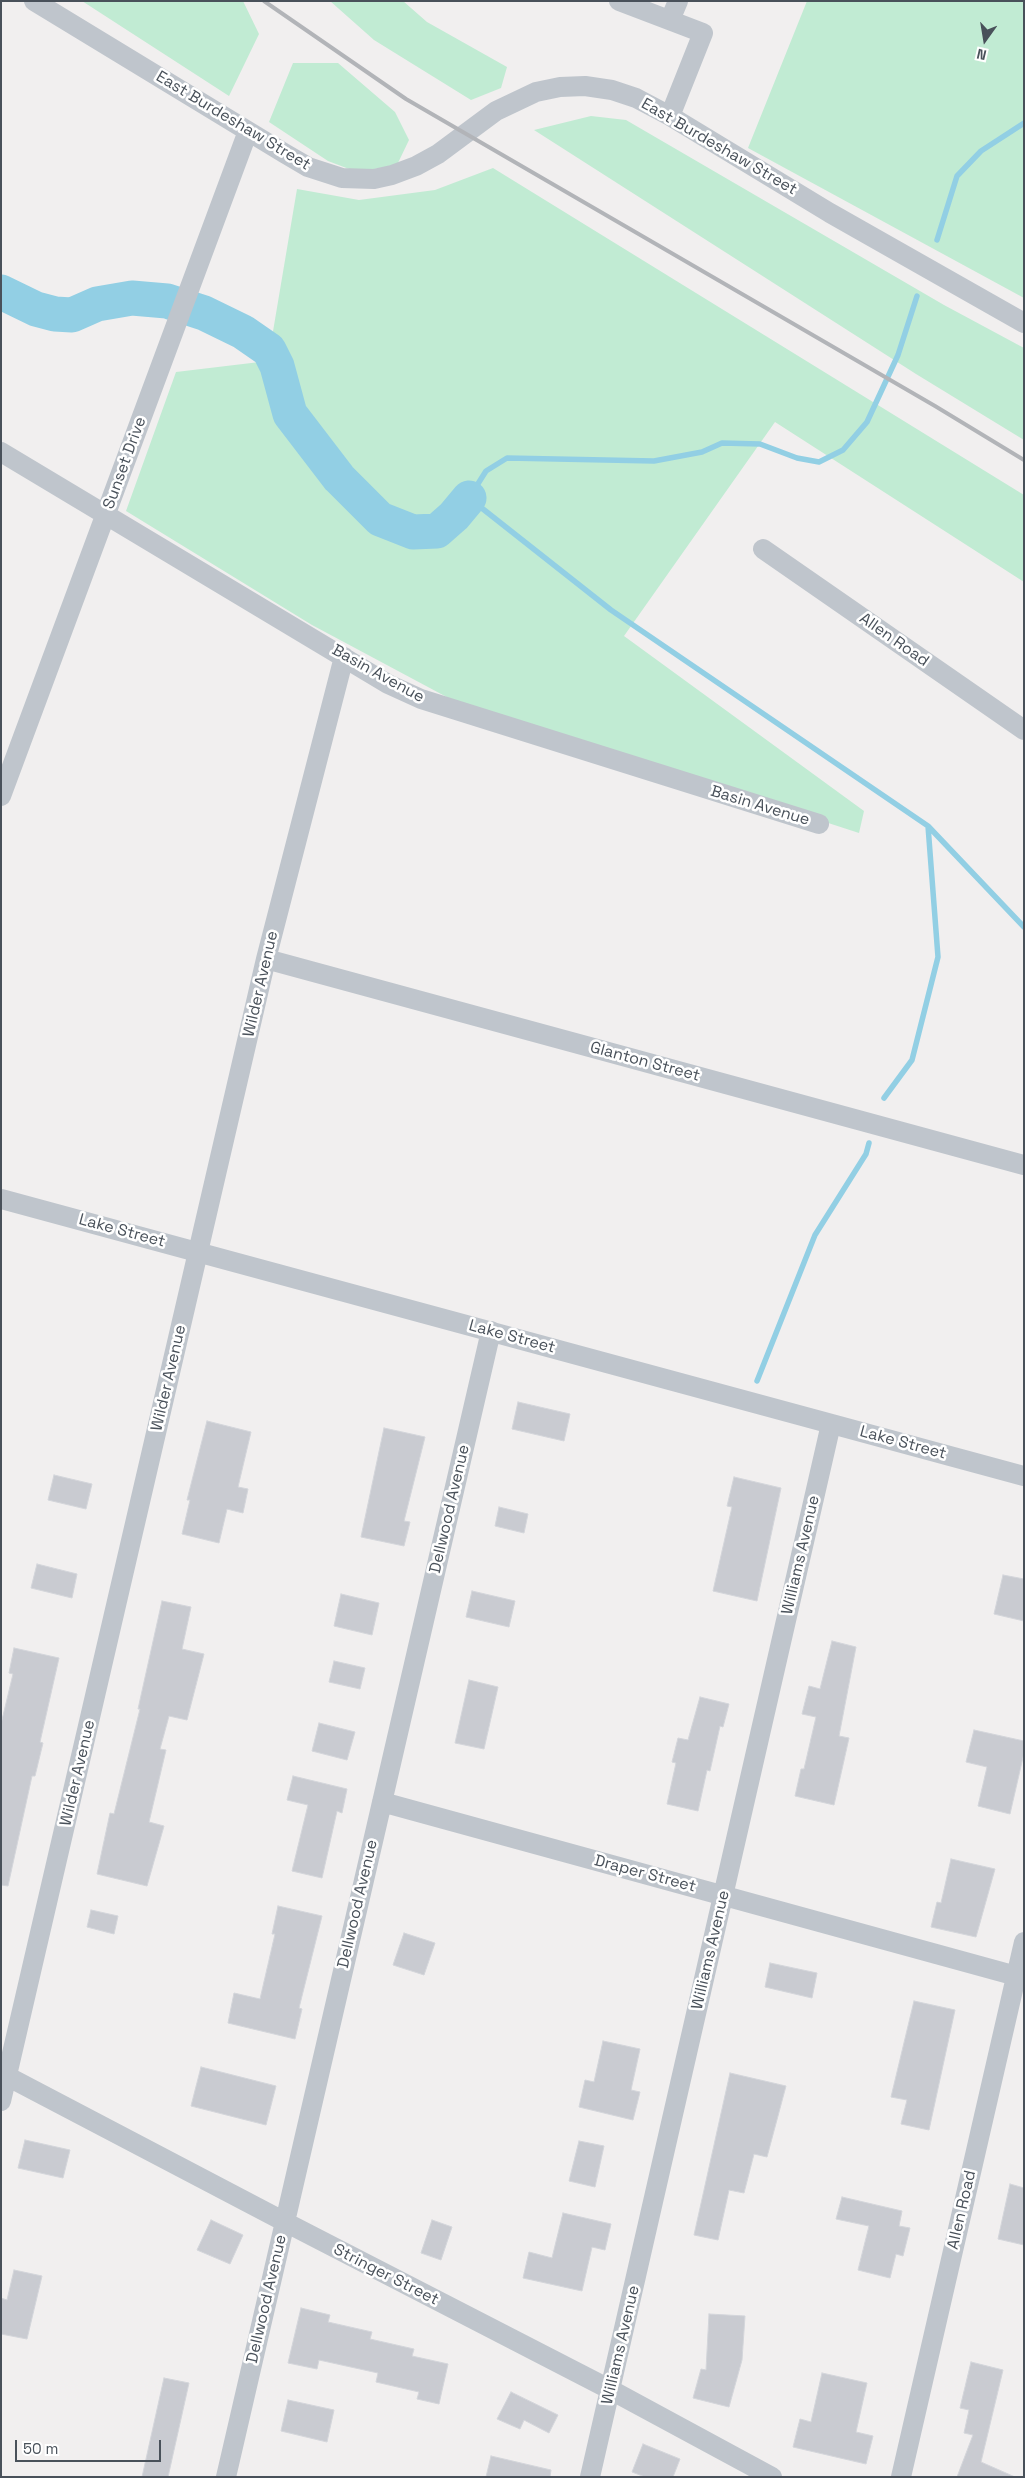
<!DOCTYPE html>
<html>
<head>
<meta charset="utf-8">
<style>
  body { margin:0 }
  #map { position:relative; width:1025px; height:2478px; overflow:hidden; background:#f1efef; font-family:"Space Grotesk",sans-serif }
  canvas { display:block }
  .frame { position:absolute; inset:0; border:2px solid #49515a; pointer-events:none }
  .north { position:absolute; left:960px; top:15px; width:50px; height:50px; -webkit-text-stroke:4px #fff; paint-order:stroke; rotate:193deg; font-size:14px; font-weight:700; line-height:20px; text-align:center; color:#49515a }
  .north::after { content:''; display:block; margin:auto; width:18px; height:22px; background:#49515a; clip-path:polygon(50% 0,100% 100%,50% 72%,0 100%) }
  .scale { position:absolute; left:15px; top:2440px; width:146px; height:22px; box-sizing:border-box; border:2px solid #49515a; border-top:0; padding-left:6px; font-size:15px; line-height:18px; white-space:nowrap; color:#49515a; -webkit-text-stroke:4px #fff; paint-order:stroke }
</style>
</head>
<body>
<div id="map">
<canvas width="1025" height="2478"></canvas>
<div class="frame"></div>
<div class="north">N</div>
<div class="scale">50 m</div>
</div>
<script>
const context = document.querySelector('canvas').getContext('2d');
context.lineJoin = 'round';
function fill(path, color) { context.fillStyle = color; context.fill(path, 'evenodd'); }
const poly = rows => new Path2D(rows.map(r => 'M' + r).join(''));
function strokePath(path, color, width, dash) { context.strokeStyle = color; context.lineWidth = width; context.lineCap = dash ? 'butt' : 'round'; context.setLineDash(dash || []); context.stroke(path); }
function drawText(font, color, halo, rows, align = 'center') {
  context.font = font + ' "Space Grotesk",sans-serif'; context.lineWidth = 5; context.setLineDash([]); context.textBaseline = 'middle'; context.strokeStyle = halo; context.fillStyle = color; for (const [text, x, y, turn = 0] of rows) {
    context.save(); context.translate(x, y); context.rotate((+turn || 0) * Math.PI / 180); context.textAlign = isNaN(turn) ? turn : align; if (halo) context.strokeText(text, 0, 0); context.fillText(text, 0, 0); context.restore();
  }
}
const green = poly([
  [82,1,243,1,259,34,229,96],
  [330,1,403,1,427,22,507,67,501,88,471,100,374,40],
  [807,1,1024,1,1024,298,748,148],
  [293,63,338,63,395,112,409,140,397,165,357,172,328,161,269,122],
  [591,116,626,120,944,305,1024,348,1024,440,916,374,534,130],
  [493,168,1024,495,1024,582,775,422,624,636,864,811,859,833,456,702,312,625,126,511,176,372,268,361,297,189,359,200,435,190]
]);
const stream = poly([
  [937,240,957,176,981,151,1024,123],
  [917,296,898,355,867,422,843,450,819,462,797,458,760,444,722,443,702,452,654,461,507,458,486,471,469,498,611,610,928,826,1024,927],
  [884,1098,912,1060,938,957,928,826],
  [757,1381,815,1235,866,1154,869,1143]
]);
const river = poly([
  [1,292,36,309,55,314,72,315,97,304,132,298,167,301,204,313,243,332,269,350,277,366,290,414,339,478,380,519,413,532,437,531,454,516,469,498]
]);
const building = poly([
  [518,1402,570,1414,564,1441,512,1429,518,1402],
  [207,1421,251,1432,238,1487,248,1489,243,1513,227,1509,219,1543,182,1534,190,1500,187,1500,207,1421],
  [384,1428,425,1437,404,1521,410,1522,404,1546,361,1537,384,1428],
  [54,1475,92,1484,86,1509,48,1500,54,1475],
  [734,1477,781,1488,757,1601,713,1591,732,1507,727,1506,734,1477],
  [499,1507,528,1514,524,1533,495,1526,499,1507],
  [37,1564,77,1574,72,1598,31,1588,37,1564],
  [1003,1575,1024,1579,1024,1621,994,1614,1003,1575],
  [472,1591,515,1601,509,1627,466,1617,472,1591],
  [341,1594,379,1603,372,1635,334,1626,341,1594],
  [162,1601,191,1607,182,1649,204,1654,187,1720,169,1716,160,1749,166,1750,149,1822,164,1826,147,1886,97,1874,110,1813,114,1814,140,1709,138,1709,162,1601],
  [832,1641,856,1647,839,1736,849,1738,834,1805,795,1796,801,1769,804,1769,816,1717,802,1714,809,1686,820,1689,832,1641],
  [14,1648,59,1658,40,1742,43,1743,35,1776,32,1776,8,1886,1,1885,1,1724,13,1674,9,1673,14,1648],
  [334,1661,365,1668,360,1689,329,1682,334,1661],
  [469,1680,498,1687,484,1749,455,1743,469,1680],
  [700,1697,729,1704,723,1727,720,1726,710,1771,707,1770,698,1811,667,1804,676,1763,672,1762,678,1738,688,1740,700,1697],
  [319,1723,355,1732,347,1760,312,1751,319,1723],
  [974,1730,1024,1741,1024,1753,1010,1814,978,1806,987,1767,966,1762,974,1730],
  [293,1776,347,1789,342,1813,337,1811,322,1878,292,1871,308,1805,287,1800,293,1776],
  [951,1859,995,1869,976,1937,931,1927,937,1902,941,1903,951,1859],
  [278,1906,322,1916,299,2008,302,2009,295,2039,228,2023,234,1993,260,1999,275,1934,272,1934,278,1906],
  [91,1910,118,1916,114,1934,87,1927,91,1910],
  [404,1933,435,1943,424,1975,393,1965,404,1933],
  [770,1963,817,1973,812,1998,765,1987,770,1963],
  [914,2001,955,2010,929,2130,901,2124,907,2100,891,2097,914,2001],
  [603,2041,640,2049,631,2090,640,2092,633,2120,579,2107,585,2080,594,2082,603,2041],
  [201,2067,276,2086,266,2125,191,2106,201,2067],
  [730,2073,786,2086,767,2157,754,2154,744,2193,729,2190,718,2240,694,2235,730,2073],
  [25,2140,70,2150,63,2178,18,2168,25,2140],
  [579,2141,604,2146,595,2187,569,2181,579,2141],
  [1010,2184,1024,2188,1024,2245,998,2239,1010,2184],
  [842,2197,902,2211,899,2226,910,2228,903,2256,896,2254,890,2278,858,2270,869,2226,836,2219,842,2197],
  [563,2213,611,2224,605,2250,592,2247,582,2291,523,2278,529,2252,552,2258,563,2213],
  [211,2220,243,2235,230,2264,197,2250,211,2220],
  [432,2220,452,2227,441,2260,421,2253,432,2220],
  [14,2270,42,2276,27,2339,1,2334,1,2298,7,2300,14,2270],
  [301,2308,330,2315,328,2322,372,2332,370,2339,414,2349,412,2356,448,2364,439,2404,417,2399,419,2392,376,2382,378,2373,319,2360,317,2369,288,2363,301,2308],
  [709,2314,745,2316,742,2360,729,2407,693,2398,701,2369,706,2370,709,2314],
  [971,2362,1003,2370,981,2462,1015,2477,957,2477,973,2435,964,2433,969,2410,960,2408,971,2362],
  [822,2373,867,2383,856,2432,873,2436,866,2464,793,2447,800,2419,811,2422,822,2373],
  [164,2378,189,2383,168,2477,142,2477,164,2378],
  [511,2392,558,2415,549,2433,524,2420,520,2429,497,2419,511,2392],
  [288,2400,334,2410,327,2442,281,2431,288,2400],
  [643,2444,680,2459,673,2477,645,2477,632,2472,643,2444],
  [491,2456,551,2470,550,2477,486,2477,491,2456]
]);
const minor = poly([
  [34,1,284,153,308,167,342,178,374,179,392,175,416,166,438,154,496,111,536,92,560,87,585,86,612,90,636,98,670,116,830,213,1024,323],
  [619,1,703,33,670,116],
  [670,20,678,1],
  [1,452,388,684,421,699,819,824],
  [763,549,1024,730],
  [1,796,248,131],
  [266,959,1024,1165],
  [1,1199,1024,1476],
  [382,1802,1024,1978],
  [1,2073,285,2222,611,2390,772,2477],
  [1,2101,266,959,344,657],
  [226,2477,491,1331],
  [590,2477,831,1424],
  [901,2477,1024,1942]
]);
const rail = poly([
  [264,1,406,99,935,406,1024,460]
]);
const streetNames = [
  ["East Burdeshaw Street",233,121,31],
  ["East Burdeshaw Street",719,147,30],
  ["Sunset Drive",125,463,-70],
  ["Allen Road",894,640,35],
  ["Basin Avenue",378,674,29],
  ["Basin Avenue",760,806,17],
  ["Wilder Avenue",261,984,-77],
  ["Glanton Street",645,1062,15],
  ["Lake Street",122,1231,15],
  ["Lake Street",512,1337,15],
  ["Wilder Avenue",169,1378,-77],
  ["Lake Street",903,1443,15],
  ["Dellwood Avenue",450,1509,-77],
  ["Williams Avenue",801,1555,-77],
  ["Wilder Avenue",78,1773,-77],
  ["Draper Street",645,1874,15],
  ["Dellwood Avenue",358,1904,-77],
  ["Williams Avenue",711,1950,-77],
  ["Allen Road",962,2210,-77],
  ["Stringer Street",386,2275,27],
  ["Dellwood Avenue",267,2299,-77],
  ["Williams Avenue",621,2345,-77]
];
fill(green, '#c1ebd3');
strokePath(stream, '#92cfe4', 5.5);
strokePath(river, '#92cfe4', 35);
fill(building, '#c9cbd1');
strokePath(building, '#d3d5da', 1);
strokePath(minor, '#bfc5cc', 20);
strokePath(rail, '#b2b4b8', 4);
drawText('16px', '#49515a', '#fff', streetNames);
</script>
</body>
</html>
